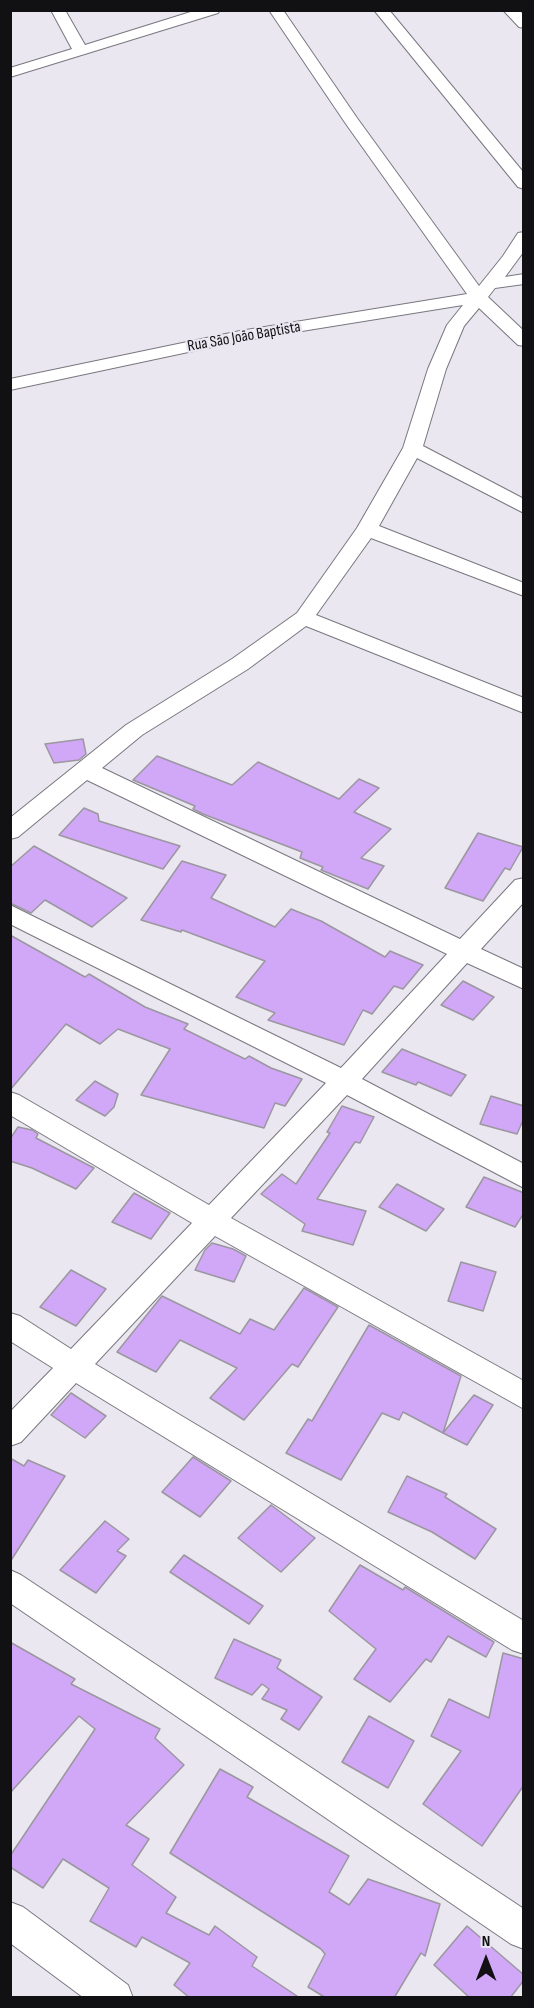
<!DOCTYPE html>
<html>
<head>
<meta charset="utf-8">
<style>
  body { margin:0 }
  #map { position:relative; width:534px; height:2008px; overflow:hidden; background:#eae7f1; font-family:"Sofia Sans Condensed",sans-serif }
  canvas { display:block }
  .frame { position:absolute; inset:0; border:12px solid #111013; pointer-events:none }
  .north { position:absolute; left:456px; top:1930px; width:60px; height:60px; -webkit-text-stroke:4px #eae7f1; paint-order:stroke; rotate:0deg; font-size:16px; font-weight:700; line-height:24px; text-align:center; color:#111013 }
  .north::after { content:''; display:block; margin:auto; width:21px; height:27px; background:#111013; clip-path:polygon(50% 0,100% 100%,50% 72%,0 100%) }
</style>
</head>
<body>
<div id="map">
<canvas width="534" height="2008"></canvas>
<div class="frame"></div>
<div class="north">N</div>
</div>
<script>
const context = document.querySelector('canvas').getContext('2d');
context.lineJoin = 'round';
function fill(path, color) { context.fillStyle = color; context.fill(path, 'evenodd'); }
const poly = rows => new Path2D(rows.map(r => 'M' + r).join(''));
function strokePath(path, color, width, dash) { context.strokeStyle = color; context.lineWidth = width; context.lineCap = dash ? 'butt' : 'round'; context.setLineDash(dash || []); context.stroke(path); }
function drawText(font, color, halo, rows, align = 'center') {
  context.font = font + ' "Sofia Sans Condensed",sans-serif'; context.lineWidth = 4.5; context.setLineDash([]); context.textBaseline = 'middle'; context.strokeStyle = halo; context.fillStyle = color; for (const [text, x, y, turn = 0] of rows) {
    context.save(); context.translate(x, y); context.rotate((+turn || 0) * Math.PI / 180); context.textAlign = isNaN(turn) ? turn : align; if (halo) context.strokeText(text, 0, 0); context.fillText(text, 0, 0); context.restore();
  }
}
const building = poly([
  [83,739,86,754,79,760,54,763,45,744,83,739],
  [157,756,232,785,258,762,339,799,359,779,379,788,354,812,391,829,361,858,384,866,368,889,321,870,323,867,300,858,302,852,203,814,193,809,195,806,133,780,157,756],
  [84,808,98,814,99,821,180,846,163,869,59,835,84,808],
  [478,833,523,847,510,870,505,868,483,901,445,888,478,833],
  [34,846,127,898,92,927,45,900,31,913,10,903,10,867,34,846],
  [182,861,226,875,211,898,275,927,291,909,321,921,385,957,390,951,423,965,403,989,394,986,372,1014,363,1010,344,1045,268,1020,275,1013,236,997,265,961,182,930,181,932,141,920,182,861],
  [10,935,85,977,89,974,145,1007,188,1024,184,1029,245,1059,249,1056,271,1068,302,1079,285,1106,275,1103,264,1128,141,1095,170,1049,118,1029,100,1044,66,1024,10,1090,10,935],
  [463,981,494,997,473,1020,441,1005,463,981],
  [402,1049,466,1075,451,1096,418,1082,416,1085,382,1072,402,1049],
  [95,1081,118,1094,114,1107,105,1116,76,1100,95,1081],
  [491,1096,524,1106,524,1118,517,1134,480,1124,491,1096],
  [342,1106,374,1117,360,1143,355,1142,317,1199,366,1211,353,1245,302,1231,305,1224,261,1194,282,1174,296,1184,330,1133,327,1132,342,1106],
  [18,1127,32,1130,38,1134,36,1138,94,1168,76,1189,32,1168,10,1161,10,1139,18,1127],
  [484,1177,524,1193,524,1213,515,1227,466,1207,484,1177],
  [397,1184,444,1209,426,1231,379,1207,397,1184],
  [134,1193,170,1213,151,1239,112,1222,134,1193],
  [212,1243,233,1249,246,1256,234,1282,195,1270,205,1250,212,1243],
  [461,1262,496,1272,483,1311,448,1301,461,1262],
  [71,1270,106,1289,76,1326,40,1307,71,1270],
  [304,1288,338,1307,298,1367,292,1364,244,1420,210,1398,237,1368,180,1340,156,1372,117,1352,162,1296,240,1334,250,1319,274,1330,304,1288],
  [369,1325,461,1376,443,1433,403,1412,399,1420,382,1413,341,1480,286,1453,308,1419,312,1421,369,1325],
  [71,1393,106,1416,85,1438,51,1415,71,1393],
  [474,1395,493,1405,467,1445,443,1433,474,1395],
  [193,1457,231,1481,200,1517,162,1492,193,1457],
  [10,1458,24,1466,28,1460,65,1476,10,1562,10,1458],
  [407,1476,447,1494,445,1497,496,1529,475,1559,432,1532,388,1512,407,1476],
  [271,1505,315,1538,281,1572,238,1538,271,1505],
  [105,1521,129,1539,117,1551,126,1556,96,1593,60,1570,105,1521],
  [184,1555,263,1606,249,1624,170,1572,184,1555],
  [360,1565,403,1590,405,1587,494,1642,486,1657,448,1636,431,1662,426,1659,390,1702,354,1679,376,1649,329,1611,360,1565],
  [234,1639,281,1660,277,1668,322,1697,299,1730,281,1719,287,1710,262,1699,269,1689,262,1684,252,1695,215,1678,234,1639],
  [10,1642,75,1679,71,1684,160,1729,155,1738,184,1765,126,1825,149,1839,132,1865,176,1897,166,1913,209,1935,215,1926,257,1957,252,1966,300,1998,190,1998,174,1985,190,1963,142,1937,136,1947,90,1921,109,1888,63,1859,43,1888,10,1867,10,1856,95,1729,79,1716,10,1793,10,1642],
  [503,1653,524,1659,524,1785,482,1846,423,1804,461,1751,431,1736,449,1699,489,1718,503,1653],
  [369,1716,414,1741,388,1788,342,1762,369,1716],
  [220,1769,253,1787,247,1797,349,1856,329,1892,349,1905,368,1879,440,1904,425,1956,421,1953,394,1998,326,1998,308,1987,325,1954,321,1949,170,1853,220,1769],
  [467,1926,524,1975,524,1980,510,1998,470,1998,434,1965,467,1926]
]);
const minor = poly([
  [51,10,65,10,85,45,197,10,220,10,218,13,10,77,10,68,72,49,51,10],
  [269,10,283,10,357,118,479,286,503,256,518,233,524,232,524,251,505,277,524,274,524,284,495,288,488,297,524,331,524,346,518,345,479,308,464,326,446,369,423,446,524,499,524,513,417,458,379,526,524,583,524,596,371,538,316,615,524,698,524,713,306,626,248,669,142,735,102,768,460,939,515,880,524,878,524,902,481,949,524,969,524,989,467,963,362,1079,524,1164,524,1188,347,1095,231,1218,524,1381,524,1409,215,1236,95,1364,524,1621,524,1654,512,1650,76,1383,21,1442,10,1446,10,1412,53,1368,10,1341,10,1313,20,1316,71,1349,192,1223,10,1115,10,1092,19,1095,209,1205,326,1083,10,924,10,905,341,1068,447,954,87,780,18,837,10,839,10,818,126,725,232,659,297,613,357,528,403,448,428,369,447,325,463,305,240,341,10,390,10,379,240,331,467,294,346,124,269,10],
  [374,10,389,10,524,173,524,189,518,187,374,10],
  [503,10,519,10,524,15,524,28,519,27,503,10],
  [10,1570,21,1575,524,1909,524,1949,511,1944,10,1603,10,1570],
  [10,1902,23,1907,128,1985,133,1998,84,1998,10,1943,10,1902]
]);
const farStreetnames = [
  ["Rua São João Baptista",244,337,-10]
];
fill(building, '#d1a7f7');
strokePath(building, '#9b979f', 1.5);
strokePath(minor, '#79777f', 2);
fill(minor, '#fff');
drawText('16px', '#111013', '#eae7f1', farStreetnames);
</script>
</body>
</html>
